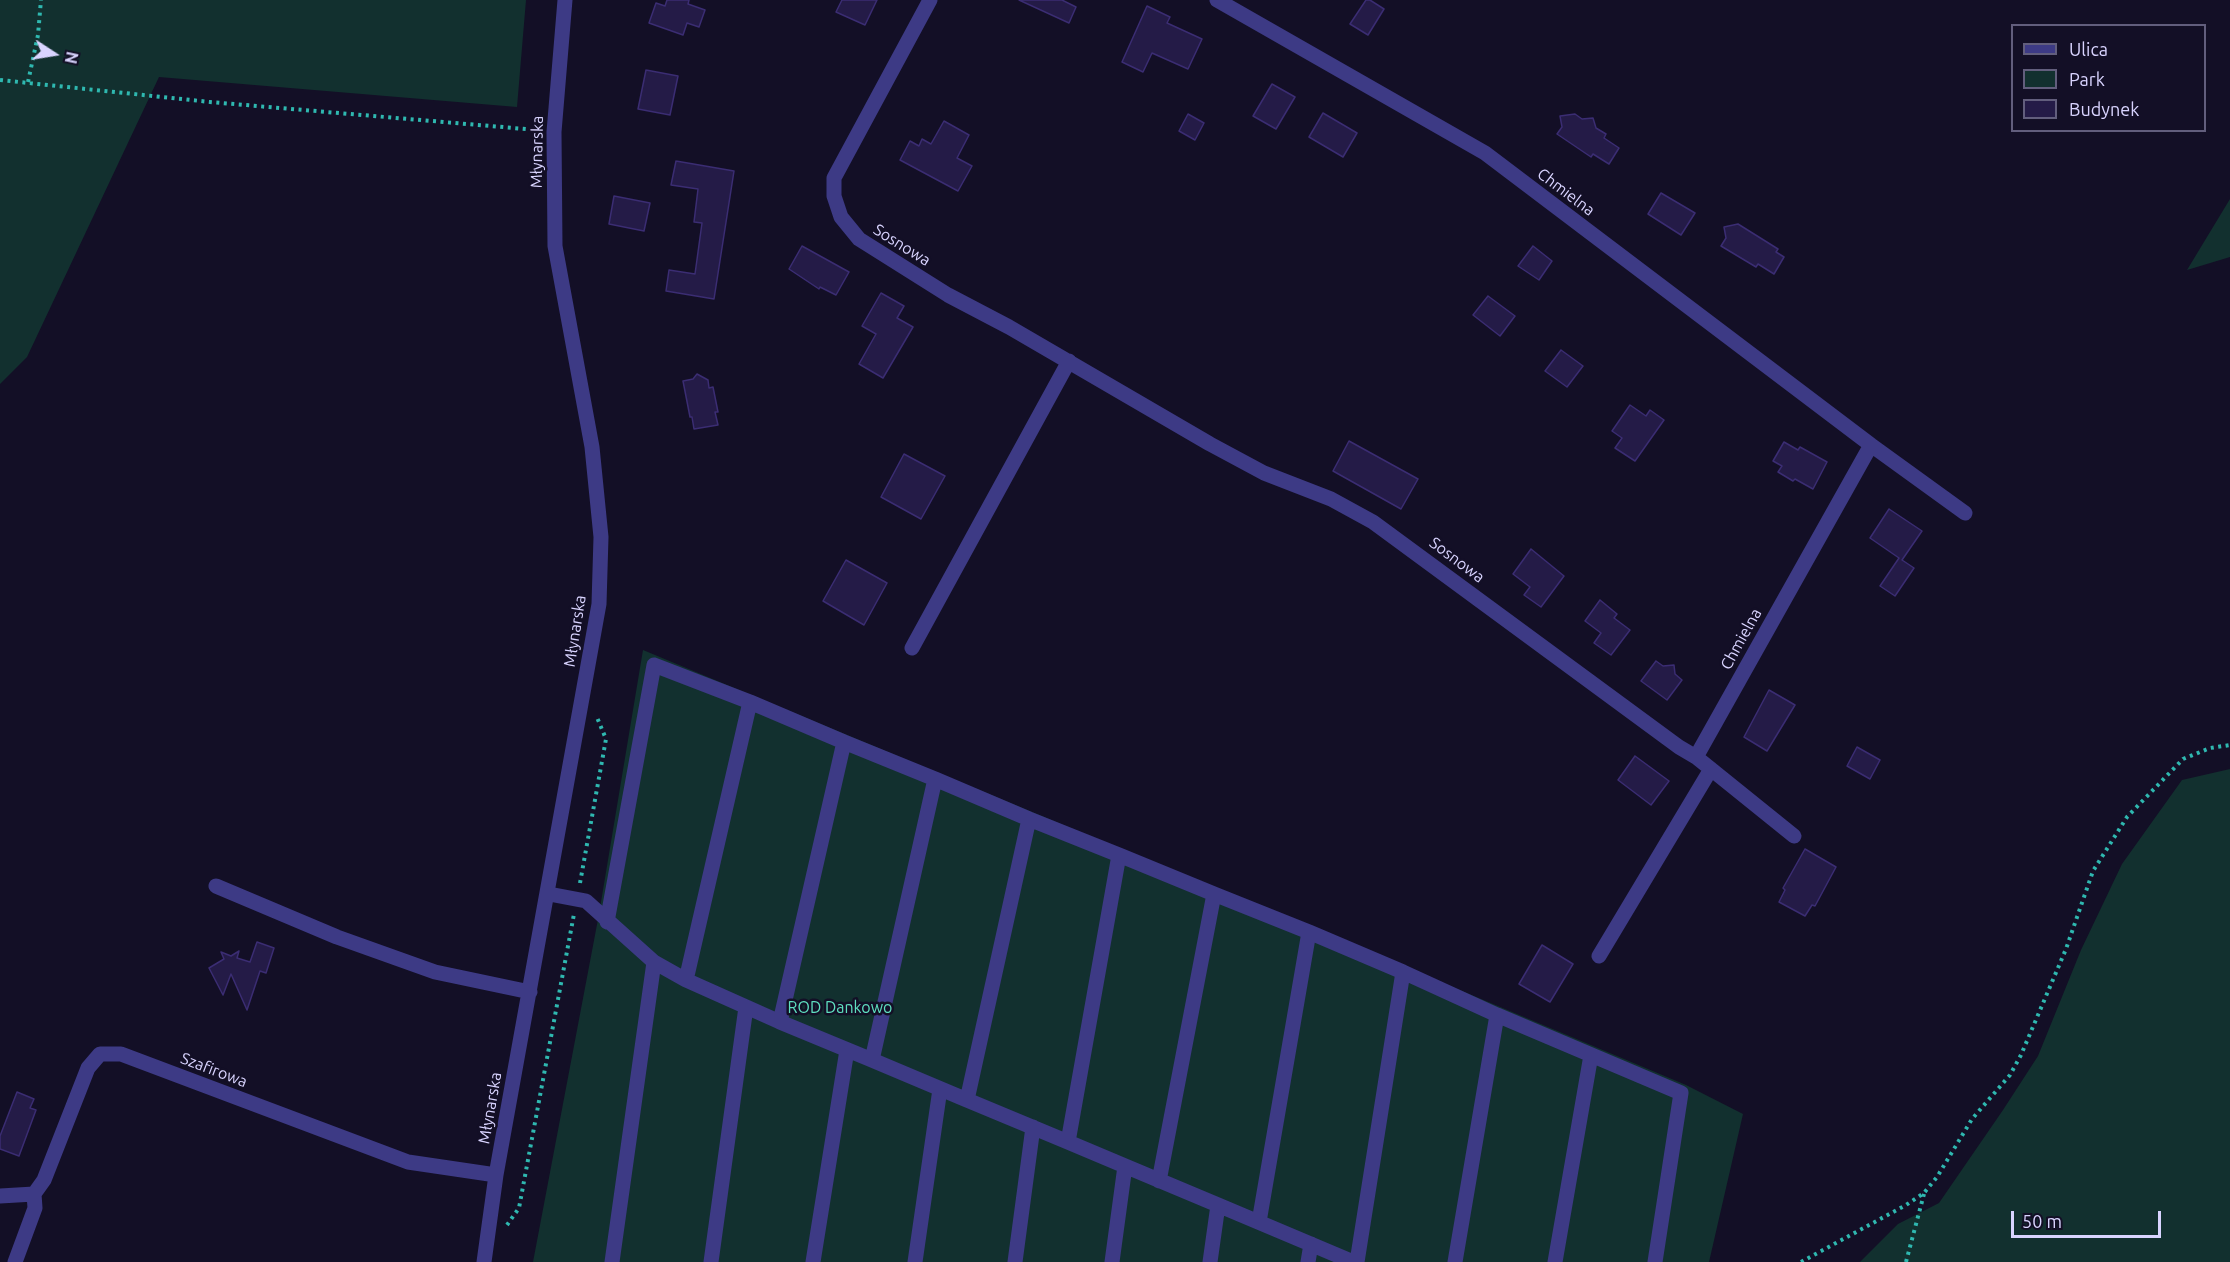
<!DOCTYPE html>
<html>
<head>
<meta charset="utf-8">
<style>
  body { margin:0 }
  #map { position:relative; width:2230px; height:1262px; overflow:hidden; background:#130f26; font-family:Ubuntu,sans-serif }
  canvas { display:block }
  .legend { position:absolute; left:2011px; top:24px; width:195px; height:108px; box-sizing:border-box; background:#130f26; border:2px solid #625e7d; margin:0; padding:8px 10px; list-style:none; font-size:18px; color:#d9d4ff }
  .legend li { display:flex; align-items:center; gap:12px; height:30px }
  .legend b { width:30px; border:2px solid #625e7d }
  .north { position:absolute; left:24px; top:24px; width:60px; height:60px; -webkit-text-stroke:4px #130f26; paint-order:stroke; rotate:102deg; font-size:16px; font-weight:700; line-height:24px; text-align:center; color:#d9d4ff }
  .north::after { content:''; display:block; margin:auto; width:21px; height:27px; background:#d9d4ff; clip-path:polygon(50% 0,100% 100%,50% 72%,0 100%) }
  .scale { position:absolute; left:2011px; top:1211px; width:150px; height:27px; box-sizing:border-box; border:3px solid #d9d4ff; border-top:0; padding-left:8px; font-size:18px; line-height:21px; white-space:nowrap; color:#d9d4ff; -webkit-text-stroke:4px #130f26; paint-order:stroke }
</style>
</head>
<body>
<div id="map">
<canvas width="2230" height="1262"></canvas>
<ul class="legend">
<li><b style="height:8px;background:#3d3a85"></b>Ulica</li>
<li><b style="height:16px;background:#12302f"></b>Park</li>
<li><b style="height:16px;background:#241b47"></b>Budynek</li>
</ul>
<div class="north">N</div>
<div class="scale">50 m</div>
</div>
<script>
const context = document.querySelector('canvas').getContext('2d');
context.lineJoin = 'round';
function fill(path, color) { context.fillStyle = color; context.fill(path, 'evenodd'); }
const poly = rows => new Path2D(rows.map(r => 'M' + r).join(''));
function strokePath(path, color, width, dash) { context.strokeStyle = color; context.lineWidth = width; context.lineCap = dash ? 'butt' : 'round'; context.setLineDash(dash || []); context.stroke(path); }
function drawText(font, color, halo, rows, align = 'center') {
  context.font = font + ' Ubuntu,sans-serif'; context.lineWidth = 5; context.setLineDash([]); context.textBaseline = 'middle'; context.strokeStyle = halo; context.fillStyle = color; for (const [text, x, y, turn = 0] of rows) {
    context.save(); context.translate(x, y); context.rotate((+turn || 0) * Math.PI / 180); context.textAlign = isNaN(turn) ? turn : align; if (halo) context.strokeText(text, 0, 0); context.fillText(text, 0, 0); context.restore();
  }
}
const green = poly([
  [0,0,526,0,517,107,159,77,27,357,0,384],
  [2230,199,2230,257,2187,270],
  [643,650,1424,975,1686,1085,1743,1114,1709,1262,533,1262,599,914],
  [2230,769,2230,1262,1860,1262,1898,1224,1939,1203,2003,1110,2038,1056,2081,950,2122,864,2182,780]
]);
const building = poly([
  [667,0,689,0,688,4,705,10,699,27,687,23,683,35,649,23,656,3,665,6,667,0],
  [842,0,877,0,865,25,836,12,842,0],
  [1019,0,1062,0,1076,7,1069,23,1019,0],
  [1366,0,1370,0,1384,9,1368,35,1350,24,1366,0],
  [1147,6,1170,17,1167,23,1202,39,1188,69,1152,53,1143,72,1122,62,1147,6],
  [646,70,678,76,670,115,638,109,646,70],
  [1272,84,1295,97,1276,129,1253,116,1272,84],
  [1323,113,1357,133,1343,157,1309,137,1323,113],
  [1188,114,1204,123,1195,140,1179,131,1188,114],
  [1575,114,1582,119,1593,118,1596,128,1606,134,1604,138,1619,148,1609,164,1593,154,1591,157,1557,134,1562,127,1560,116,1575,114],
  [944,121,969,135,957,158,972,166,958,191,900,160,910,141,919,146,922,139,931,144,944,121],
  [676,161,734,171,714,299,666,291,669,270,695,274,702,223,694,222,698,189,671,185,676,161],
  [1661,193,1695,213,1681,235,1648,214,1661,193],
  [614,196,650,203,644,231,609,224,614,196],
  [1738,224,1778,249,1776,252,1784,257,1774,274,1758,264,1756,267,1721,246,1726,238,1724,227,1738,224],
  [802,246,849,272,836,295,820,287,819,289,789,269,802,246],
  [1533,246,1552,261,1539,280,1518,266,1533,246],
  [881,293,904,306,897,318,913,327,883,378,859,364,876,334,862,326,881,293],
  [1488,296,1515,316,1500,336,1473,315,1488,296],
  [1561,350,1583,366,1567,387,1545,371,1561,350],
  [697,374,708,380,709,388,713,387,718,412,715,412,718,425,694,429,692,417,690,417,683,381,693,379,697,374],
  [1630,405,1646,416,1650,410,1664,420,1635,461,1615,448,1622,438,1612,431,1630,405],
  [1349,441,1418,479,1401,509,1333,471,1349,441],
  [1784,442,1798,450,1800,447,1827,462,1813,489,1795,479,1793,481,1778,472,1782,466,1773,461,1784,442],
  [904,454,945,476,921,519,881,497,904,454],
  [1889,509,1922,531,1902,560,1914,568,1895,596,1880,586,1899,558,1870,538,1889,509],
  [1531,549,1564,576,1541,607,1524,595,1530,587,1513,574,1531,549],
  [846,560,887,583,864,625,823,601,846,560],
  [1600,600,1617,614,1614,618,1630,630,1611,655,1594,643,1601,633,1585,621,1600,600],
  [1656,661,1663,666,1674,665,1675,674,1682,680,1667,700,1641,681,1656,661],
  [1769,690,1795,705,1767,751,1744,737,1769,690],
  [1857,747,1880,760,1870,779,1847,766,1857,747],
  [1635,756,1669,781,1651,805,1618,780,1635,756],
  [1805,849,1836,867,1815,906,1812,905,1805,916,1779,902,1785,890,1783,888,1805,849],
  [257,942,274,948,266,973,260,971,247,1010,231,974,223,995,209,968,224,959,221,952,231,956,239,951,237,958,250,962,257,942],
  [1542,945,1573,964,1550,1002,1519,984,1542,945],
  [17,1092,34,1099,30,1108,36,1110,19,1156,0,1149,0,1136,17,1092]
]);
const path = poly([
  [0,80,210,102,537,130],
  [28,82,38,35,41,0],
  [580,883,606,739,596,715],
  [507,1225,519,1208,574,914],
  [1801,1262,1906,1205,1924,1193,1937,1177,1972,1119,2010,1075,2021,1055,2066,949,2093,871,2127,817,2183,759,2210,748,2230,745],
  [1906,1262,1924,1194]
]);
const minor = poly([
  [930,0,834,178,834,196,841,217,859,239,948,295,1009,327,1210,444,1264,473,1331,499,1373,522,1679,747,1696,757,1794,836],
  [1217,0,1485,153,1871,445,1696,757],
  [1871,445,1965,513],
  [912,648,1069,361],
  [844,742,935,779],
  [1029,819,1119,855],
  [216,886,337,937,435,972,530,992],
  [549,894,586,901,654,962],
  [1214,894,1309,932],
  [607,922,654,665,750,702],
  [1599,956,1711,769],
  [1403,972,1497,1015,1681,1093,1655,1262],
  [686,980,780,1022],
  [872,1060,967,1100],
  [1068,1142,1125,1166],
  [0,1196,34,1194,44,1180,88,1068,100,1054,121,1054,408,1162,496,1175],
  [1218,1205,1353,1262],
  [1259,1222,1309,932,1403,972,1357,1262],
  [15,1262,35,1208,34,1194],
  [484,1262,496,1175,599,604,601,537,592,447,555,246,554,132,565,0],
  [612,1262,654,962,686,980,750,702,844,742,780,1022,872,1060,935,779,1029,819,967,1100,1068,1142,1119,855,1214,894,1159,1181],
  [711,1262,746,1007],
  [813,1262,847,1050],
  [915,1262,940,1089],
  [1015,1262,1033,1127],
  [1112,1262,1125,1166,1218,1205,1210,1262],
  [1308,1262,1311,1244],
  [1455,1262,1497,1015],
  [1555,1262,1591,1055]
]);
const streetNames = [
  ["Młynarska",537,152,-89],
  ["Chmielna",1566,192,37],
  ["Sosnowa",902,245,32],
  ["Sosnowa",1457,560,37],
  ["Młynarska",575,631,-81],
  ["Chmielna",1741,639,-61],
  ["Szafirowa",214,1070,21],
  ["Młynarska",490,1108,-80]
];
const parkNames = [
  ["ROD Dankowo",840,1008]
];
fill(green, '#12302f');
fill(building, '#241b47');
strokePath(building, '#3b2d73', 1.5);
strokePath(path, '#2fb8b0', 4, [3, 4.5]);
strokePath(minor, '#3d3a85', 15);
drawText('16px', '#d9d4ff', '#130f26', streetNames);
drawText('16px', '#5fe0c0', '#130f26', parkNames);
</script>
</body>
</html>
